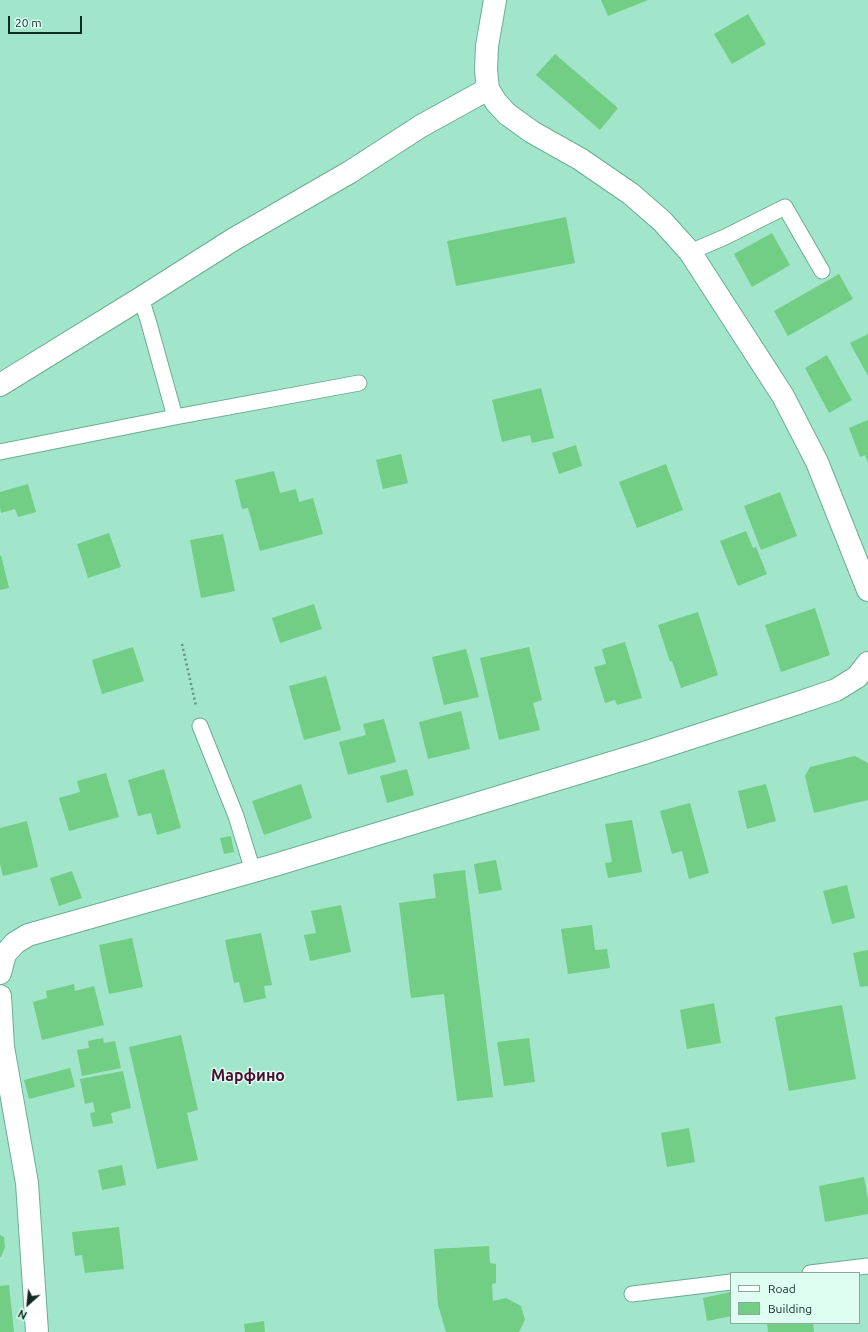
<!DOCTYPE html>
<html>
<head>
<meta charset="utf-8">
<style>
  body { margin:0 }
  #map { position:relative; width:868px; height:1332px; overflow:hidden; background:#a1e5cb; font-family:Ubuntu,sans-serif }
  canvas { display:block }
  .legend { position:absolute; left:730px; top:1272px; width:130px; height:52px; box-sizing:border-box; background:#ddfef0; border:1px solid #8baa9e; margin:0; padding:5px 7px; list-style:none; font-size:12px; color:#0f2b22 }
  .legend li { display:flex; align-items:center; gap:8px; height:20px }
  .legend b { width:20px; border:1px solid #8baa9e }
  .north { position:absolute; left:8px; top:1284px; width:40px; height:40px; -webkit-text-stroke:3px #ddfef0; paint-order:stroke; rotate:207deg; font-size:11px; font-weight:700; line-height:16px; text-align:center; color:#0f2b22 }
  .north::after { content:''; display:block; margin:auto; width:14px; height:18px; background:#0f2b22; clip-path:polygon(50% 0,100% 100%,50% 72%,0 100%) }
  .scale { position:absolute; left:8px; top:16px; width:74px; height:18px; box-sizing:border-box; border:2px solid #0f2b22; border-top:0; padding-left:5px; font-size:12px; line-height:14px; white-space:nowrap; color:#0f2b22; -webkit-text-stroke:3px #ddfef0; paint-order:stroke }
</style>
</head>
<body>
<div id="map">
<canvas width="868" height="1332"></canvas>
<ul class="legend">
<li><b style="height:5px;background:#fff"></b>Road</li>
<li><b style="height:11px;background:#71ce84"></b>Building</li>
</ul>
<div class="north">N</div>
<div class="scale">20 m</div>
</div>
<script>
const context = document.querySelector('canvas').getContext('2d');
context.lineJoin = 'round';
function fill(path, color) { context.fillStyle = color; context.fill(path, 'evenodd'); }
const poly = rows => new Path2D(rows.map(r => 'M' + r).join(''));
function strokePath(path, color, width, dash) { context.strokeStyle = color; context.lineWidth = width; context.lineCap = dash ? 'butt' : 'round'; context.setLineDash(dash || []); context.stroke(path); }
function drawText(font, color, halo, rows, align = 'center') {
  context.font = font + ' Ubuntu,sans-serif'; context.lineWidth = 3; context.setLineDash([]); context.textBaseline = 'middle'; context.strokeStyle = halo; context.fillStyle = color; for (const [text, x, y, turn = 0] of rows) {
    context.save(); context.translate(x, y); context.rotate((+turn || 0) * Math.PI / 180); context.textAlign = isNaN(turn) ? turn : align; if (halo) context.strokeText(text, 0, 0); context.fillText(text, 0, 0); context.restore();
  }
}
const building = poly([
  [601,0,648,0,608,16],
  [748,14,766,44,732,64,714,34],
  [555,54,618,108,600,130,536,75],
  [566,217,575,263,456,286,447,241],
  [772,233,790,265,752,287,734,254],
  [839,274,853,299,788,336,774,311],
  [868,334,868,376,850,343],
  [827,355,852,400,829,413,805,368],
  [541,388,554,438,532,443,530,435,502,442,492,400],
  [868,420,868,463,865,455,860,457,849,428],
  [576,445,582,466,559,474,552,453],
  [401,454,408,483,383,489,376,460],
  [666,464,683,510,637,528,619,482],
  [274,471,280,493,296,489,299,502,313,498,323,534,260,551,248,508,242,509,235,480],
  [28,484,36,512,18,517,15,509,1,513,0,508,0,492],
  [780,492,797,536,761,550,744,506],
  [746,531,753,548,756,547,767,574,738,586,720,541],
  [109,533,121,567,88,578,77,544],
  [223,534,235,591,201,598,190,540],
  [1,555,9,588,0,590,0,556],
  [314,604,322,629,280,643,272,618],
  [815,608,830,655,781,672,765,625],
  [698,612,718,675,681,688,672,661,670,662,658,625],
  [625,642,642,698,617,705,615,700,605,703,594,667,606,664,602,649],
  [133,647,144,681,102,694,92,660],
  [529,647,542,700,533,703,540,730,499,740,480,658],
  [466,649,479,697,444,705,432,657],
  [326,676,341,730,304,740,289,686],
  [461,711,470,749,428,759,419,722],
  [384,719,396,762,348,775,339,742,366,735,363,724],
  [855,756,868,763,868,800,814,813,805,776,810,767],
  [164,769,181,828,157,835,151,813,138,816,128,780],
  [407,769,414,795,387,803,380,776],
  [106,773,119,817,69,831,59,798,80,792,77,781],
  [301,784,312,818,264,835,252,801],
  [766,784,776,821,747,829,738,791],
  [690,803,709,873,689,879,682,851,672,854,660,811],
  [632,820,642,872,608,878,605,863,612,862,605,824],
  [27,821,38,867,3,876,0,864,0,828],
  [231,836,234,852,224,854,220,838],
  [496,860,502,890,479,894,474,864],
  [465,870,493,1097,457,1101,444,994,411,998,399,903,436,898,433,874],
  [72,871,82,898,59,906,50,878],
  [847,885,855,918,832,924,823,891],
  [341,905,351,952,310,961,304,935,316,933,311,911],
  [592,925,595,950,607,949,610,968,568,974,561,929],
  [261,933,272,985,264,986,266,998,244,1003,239,982,234,983,225,940],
  [132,938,143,987,109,994,99,945],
  [868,950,868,986,860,987,853,953],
  [74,984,75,991,94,986,104,1025,42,1040,33,1002,47,998,46,991],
  [714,1003,721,1043,687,1049,680,1010],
  [842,1005,856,1079,789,1091,775,1017],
  [181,1035,198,1110,187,1113,198,1160,157,1169,129,1047],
  [103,1038,104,1043,115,1041,121,1068,82,1076,77,1050,89,1048,88,1041],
  [529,1038,535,1082,504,1086,497,1042],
  [70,1068,75,1087,29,1099,24,1080],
  [123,1071,131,1108,111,1113,113,1123,93,1127,90,1113,95,1112,93,1102,85,1104,80,1079],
  [689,1128,695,1162,667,1167,661,1133],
  [122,1165,126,1185,102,1190,98,1170],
  [864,1177,868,1200,868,1214,825,1222,819,1186],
  [119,1227,124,1269,85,1273,82,1255,75,1256,72,1232],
  [0,1235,4,1237,5,1247,1,1257,0,1257],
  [489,1246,490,1263,496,1264,496,1283,492,1284,493,1301,506,1298,521,1306,525,1320,519,1332,446,1332,438,1305,434,1249],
  [9,1285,14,1332,0,1332,0,1286],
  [731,1292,731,1316,707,1321,703,1298],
  [264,1321,265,1332,245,1332,244,1324],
  [767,1323,813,1323,814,1332,768,1332]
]);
const path = poly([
  [182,644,196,706]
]);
const service = poly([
  [690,252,725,237,785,207,822,271],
  [141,298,148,320,175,417],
  [0,452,175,417,359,383],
  [200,726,236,816,253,871],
  [810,1273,868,1266],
  [632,1294,731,1282]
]);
const minor = poly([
  [0,385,141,298,234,239,350,172,421,126,488,89]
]);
const tertiary = poly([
  [495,0,487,46,486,70,488,89,496,102,507,114,532,132,580,159,631,194,662,221,690,252,783,396,817,462,868,590],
  [0,973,5,954,15,943,28,935,275,865,644,753,795,704,836,690,857,677,868,663],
  [0,996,3,1047,27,1183,37,1332]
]);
const quarterNames = [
  ["Марфино",248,1076]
];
fill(building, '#71ce84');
strokePath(service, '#6bad95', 17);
strokePath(minor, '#6bad95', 24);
strokePath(tertiary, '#6bad95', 24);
strokePath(path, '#619381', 2.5, [2, 3]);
strokePath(service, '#fff', 15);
strokePath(minor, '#fff', 22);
strokePath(tertiary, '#fff', 22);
drawText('bold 16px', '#4c0f33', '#ddfef0', quarterNames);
</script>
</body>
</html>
